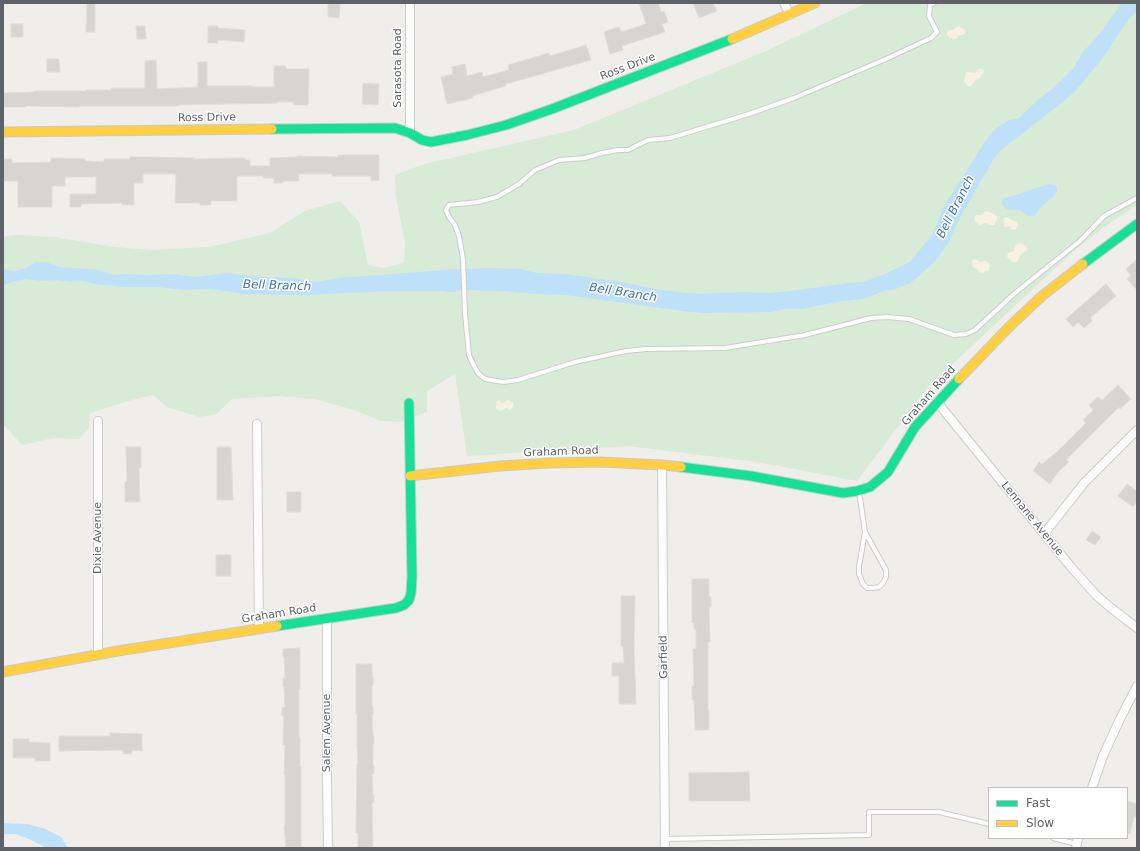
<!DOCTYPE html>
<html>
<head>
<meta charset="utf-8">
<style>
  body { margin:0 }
  #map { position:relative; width:1140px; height:851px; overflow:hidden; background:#efeeea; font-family:"DejaVu Sans",sans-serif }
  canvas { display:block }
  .frame { position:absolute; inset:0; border:4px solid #5f6368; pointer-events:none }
  .legend { position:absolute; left:988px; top:787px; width:140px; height:52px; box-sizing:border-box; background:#fff; border:1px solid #bfc1c3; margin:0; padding:5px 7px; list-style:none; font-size:12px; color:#5f6368 }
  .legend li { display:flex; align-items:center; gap:8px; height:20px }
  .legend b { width:20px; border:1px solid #bfc1c3 }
</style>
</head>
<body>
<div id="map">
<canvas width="1140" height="851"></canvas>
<div class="frame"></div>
<ul class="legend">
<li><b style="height:5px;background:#16e098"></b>Fast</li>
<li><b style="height:5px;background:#ffcf43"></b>Slow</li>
</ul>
</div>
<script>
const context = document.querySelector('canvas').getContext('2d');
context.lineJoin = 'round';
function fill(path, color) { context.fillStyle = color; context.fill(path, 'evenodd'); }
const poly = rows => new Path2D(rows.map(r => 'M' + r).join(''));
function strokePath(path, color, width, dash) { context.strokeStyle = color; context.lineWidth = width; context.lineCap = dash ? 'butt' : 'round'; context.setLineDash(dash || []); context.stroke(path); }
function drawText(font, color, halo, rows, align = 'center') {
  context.font = font + ' "DejaVu Sans",sans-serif'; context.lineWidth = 3; context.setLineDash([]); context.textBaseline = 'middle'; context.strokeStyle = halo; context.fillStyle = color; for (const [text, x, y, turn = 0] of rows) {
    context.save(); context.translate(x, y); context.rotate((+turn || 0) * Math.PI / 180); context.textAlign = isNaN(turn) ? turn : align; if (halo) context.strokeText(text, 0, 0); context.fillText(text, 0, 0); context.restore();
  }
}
const green = poly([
  [867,3,1137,3,1137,205,1103,228,1076,249,929,386,857,481,757,462,628,446,467,456,455,374,427,391,427,412,399,422,381,421,354,410,315,399,278,396,232,399,217,414,199,417,167,407,153,395,132,400,90,413,89,428,79,439,53,438,22,445,6,427,3,426,3,237,14,235,55,237,114,247,152,250,209,247,270,233,305,211,340,201,359,222,368,265,383,268,404,263,405,242,396,197,395,175,424,164,574,130,766,51]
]);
const sand = poly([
  [958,26,965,30,965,34,958,36,956,39,950,38,947,35,947,32,949,30,953,30],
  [979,69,982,69,984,71,979,79,975,80,971,86,968,86,966,84,964,81,966,72,975,73],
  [986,211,994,214,998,217,994,225,990,225,986,223,979,225,975,221,975,216,976,215,982,215],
  [1005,217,1007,217,1011,220,1018,222,1018,226,1016,229,1011,230,1010,226,1004,227,1004,219],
  [1020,243,1026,246,1027,249,1026,251,1020,255,1018,261,1016,262,1012,262,1007,257,1008,253,1014,251,1015,245],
  [974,259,980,262,985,261,988,262,990,265,989,270,982,273,979,272,977,269,973,267,972,263,973,259],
  [498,400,503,403,508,400,511,402,513,402,513,407,510,410,506,408,501,411,499,410,496,409,496,402]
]);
const water = poly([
  [1122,3,1137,3,1137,11,1129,19,1101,60,1078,88,1065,100,1000,151,993,160,957,223,949,242,937,259,921,274,909,284,893,290,886,290,867,298,837,302,801,309,786,309,771,312,702,313,683,311,566,295,535,294,502,291,461,290,454,292,447,292,441,291,393,291,303,295,244,294,211,289,184,290,158,287,125,287,96,284,83,281,72,282,57,280,41,281,25,279,11,282,3,286,3,269,15,271,26,268,35,262,46,262,59,267,99,270,113,275,126,274,149,275,174,274,195,277,227,273,261,277,293,278,316,282,340,278,457,269,490,268,520,269,537,273,566,274,627,283,659,290,699,294,745,292,770,293,790,291,849,283,863,282,880,276,910,262,932,235,944,206,986,140,996,128,1008,121,1013,119,1018,119,1039,99,1052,89,1073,69,1083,52,1101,32],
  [1049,184,1054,185,1057,187,1057,192,1054,196,1042,206,1037,213,1034,216,1029,216,1019,210,1010,210,1005,208,1001,203,1004,198,1017,195,1024,192],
  [3,823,27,824,45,829,61,837,68,848,47,848,29,839,15,834,3,834]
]);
const building = poly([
  [87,3,95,3,95,32,86,32,87,3],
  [639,3,658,3,661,12,664,11,668,22,662,24,665,32,622,46,623,50,610,54,604,32,619,27,621,32,646,24,639,3],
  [693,3,713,3,717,11,699,18,693,3],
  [328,4,340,4,339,18,328,17,328,4],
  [11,24,23,24,23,37,11,37,11,24],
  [136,26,145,26,146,39,137,39,136,26],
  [208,26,218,26,218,28,245,30,244,42,218,40,218,43,208,43,208,26],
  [586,45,591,60,506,84,506,86,472,96,473,98,447,104,441,77,453,74,452,67,465,64,467,76,482,72,483,77,509,70,508,65,549,53,550,56,586,45],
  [47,59,59,59,60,72,47,72,47,59],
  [156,60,157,89,198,87,198,62,207,62,207,86,252,86,252,87,274,87,274,66,286,66,286,69,309,69,308,105,294,105,294,102,277,102,277,103,178,105,178,106,79,106,79,107,25,106,26,107,3,107,3,93,35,92,35,91,86,91,86,90,111,90,111,88,145,88,145,61,156,60],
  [363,83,379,84,378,105,362,104,363,83],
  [338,155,379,155,379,180,371,181,371,176,332,176,332,174,298,174,299,181,283,181,283,183,274,183,274,178,263,178,263,176,237,176,237,201,211,201,211,205,200,205,200,203,175,203,176,174,143,174,143,183,134,183,134,205,122,205,122,203,81,204,81,207,70,207,70,194,96,194,96,177,65,177,65,186,52,186,52,207,18,207,18,181,3,181,3,159,12,159,12,163,51,162,51,158,85,159,85,161,104,162,104,159,130,159,130,157,149,157,195,158,195,159,245,158,245,160,250,160,250,166,270,166,270,158,297,157,297,156,338,157,338,155],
  [1137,259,1137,290,1127,279,1131,276,1126,269,1137,259],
  [1106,284,1116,296,1090,318,1092,321,1084,328,1078,322,1073,327,1066,319,1106,284],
  [1118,385,1131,399,1120,409,1119,407,1066,460,1069,462,1058,472,1050,484,1033,471,1039,462,1042,464,1058,451,1086,423,1083,420,1093,410,1089,405,1098,397,1102,400,1118,385],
  [126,447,141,447,141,468,139,468,140,502,125,502,125,482,127,482,126,447],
  [217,447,231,447,233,500,217,500,217,447],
  [1127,484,1137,491,1137,501,1133,507,1118,496,1127,484],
  [287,492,301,492,301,512,287,512,287,492],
  [1092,531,1101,537,1095,545,1086,540,1092,531],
  [216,555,231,555,231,576,216,576,216,555],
  [692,579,709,579,709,597,711,597,711,607,709,607,710,642,708,642,708,710,709,710,709,730,695,730,694,700,692,700,692,686,694,686,693,649,696,649,696,629,694,630,694,623,692,623,692,579],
  [621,596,635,596,634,646,636,704,619,704,619,676,612,676,612,663,624,663,623,646,621,646,621,596],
  [300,648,300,689,299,689,299,737,300,737,300,767,301,766,301,847,286,847,284,826,285,826,285,775,284,775,285,745,283,745,284,716,282,716,282,708,285,707,284,687,283,687,283,678,285,678,284,657,283,657,283,649,300,648],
  [356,664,372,664,372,677,373,677,373,685,372,685,372,706,373,706,373,715,372,715,373,736,374,736,374,744,373,744,373,766,374,766,374,774,372,774,373,795,374,795,374,803,372,803,373,848,358,848,358,833,356,833,357,764,358,764,357,744,357,715,356,715,356,664],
  [110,733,142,734,142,751,132,750,132,754,123,754,123,750,59,751,59,736,110,736,110,733],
  [13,739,29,739,29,742,50,743,50,761,35,761,35,758,13,758,13,739],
  [749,772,750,801,689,801,689,773,749,772],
  [1127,801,1137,804,1137,817,1134,817,1130,834,1127,833,1127,801]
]);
const lane = poly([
  [934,3,930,5,929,16,937,32,931,38,886,59,794,98,749,114,670,138,648,140,628,150,618,150,602,153,585,158,559,160,535,170,519,184,497,197,478,202,449,205,446,210,449,217,455,225,459,236,463,259,465,313,469,355,473,364,478,373,485,379,503,382,518,380,575,362,626,351,646,349,725,348,805,335,871,318,888,317,909,319,954,335,966,334,975,330,1015,293,1080,241,1104,216,1137,198],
  [859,491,865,532,886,570,886,577,883,583,879,587,873,588,867,588,863,584,859,574,859,566,865,532],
  [1053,838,1077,844],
  [665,839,869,835,869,812,939,812,989,824]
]);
const street = poly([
  [410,3,410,133],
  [784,3,790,15],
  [937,402,1071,567,1096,595,1111,608,1137,628],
  [98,421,98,655],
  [257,424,259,629],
  [662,465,665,848],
  [1044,534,1084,483,1137,430],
  [327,619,327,780,328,848],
  [1092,788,1103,756,1120,719,1137,686],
  [1076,848,1078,838]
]);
const fast = poly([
  [272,129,395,128,410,133,422,140,431,142,467,135,506,125,552,109,732,39],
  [1083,264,1137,224],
  [681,467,751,476,843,493,857,491,870,487,888,472,915,427,959,379],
  [277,626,396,608,404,605,409,600,411,593,412,577,409,403]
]);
const slow = poly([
  [732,39,815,3],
  [3,132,272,129],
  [959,379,1009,327,1042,296,1083,264],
  [410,476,500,466,549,463,600,462,662,465,681,467],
  [3,672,118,651,277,626]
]);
const streetNames = [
  ["Ross Drive",628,67,-21],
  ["Sarasota Road",398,68,-90],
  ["Ross Drive",207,118,-1],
  ["Graham Road",929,396,-49],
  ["Graham Road",561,452,-2],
  ["Lennane Avenue",1032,519,51],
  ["Dixie Avenue",98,538,-90],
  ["Graham Road",279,614,-9],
  ["Garfield",664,657,-91],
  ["Salem Avenue",327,733,-90]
];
const waterNames = [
  ["Bell Branch",956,207,-63],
  ["Bell Branch",277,286,2],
  ["Bell Branch",623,293,9]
];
fill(green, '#d8ebd6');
fill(sand, '#f6f1e1');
fill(water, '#bfe0f9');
fill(building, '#d6d5d3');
strokePath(building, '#deddd9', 1);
strokePath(lane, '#cbcccc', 6);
strokePath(street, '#cbcccc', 10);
strokePath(fast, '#cacacb', 11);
strokePath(slow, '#cacacb', 11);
strokePath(lane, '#fdfcfc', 4);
strokePath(street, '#fdfcfc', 8);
strokePath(fast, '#16e098', 9);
strokePath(slow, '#ffcf43', 9);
drawText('11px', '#5f6368', '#fff', streetNames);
drawText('italic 12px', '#4174aa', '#fff', waterNames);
</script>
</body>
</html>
